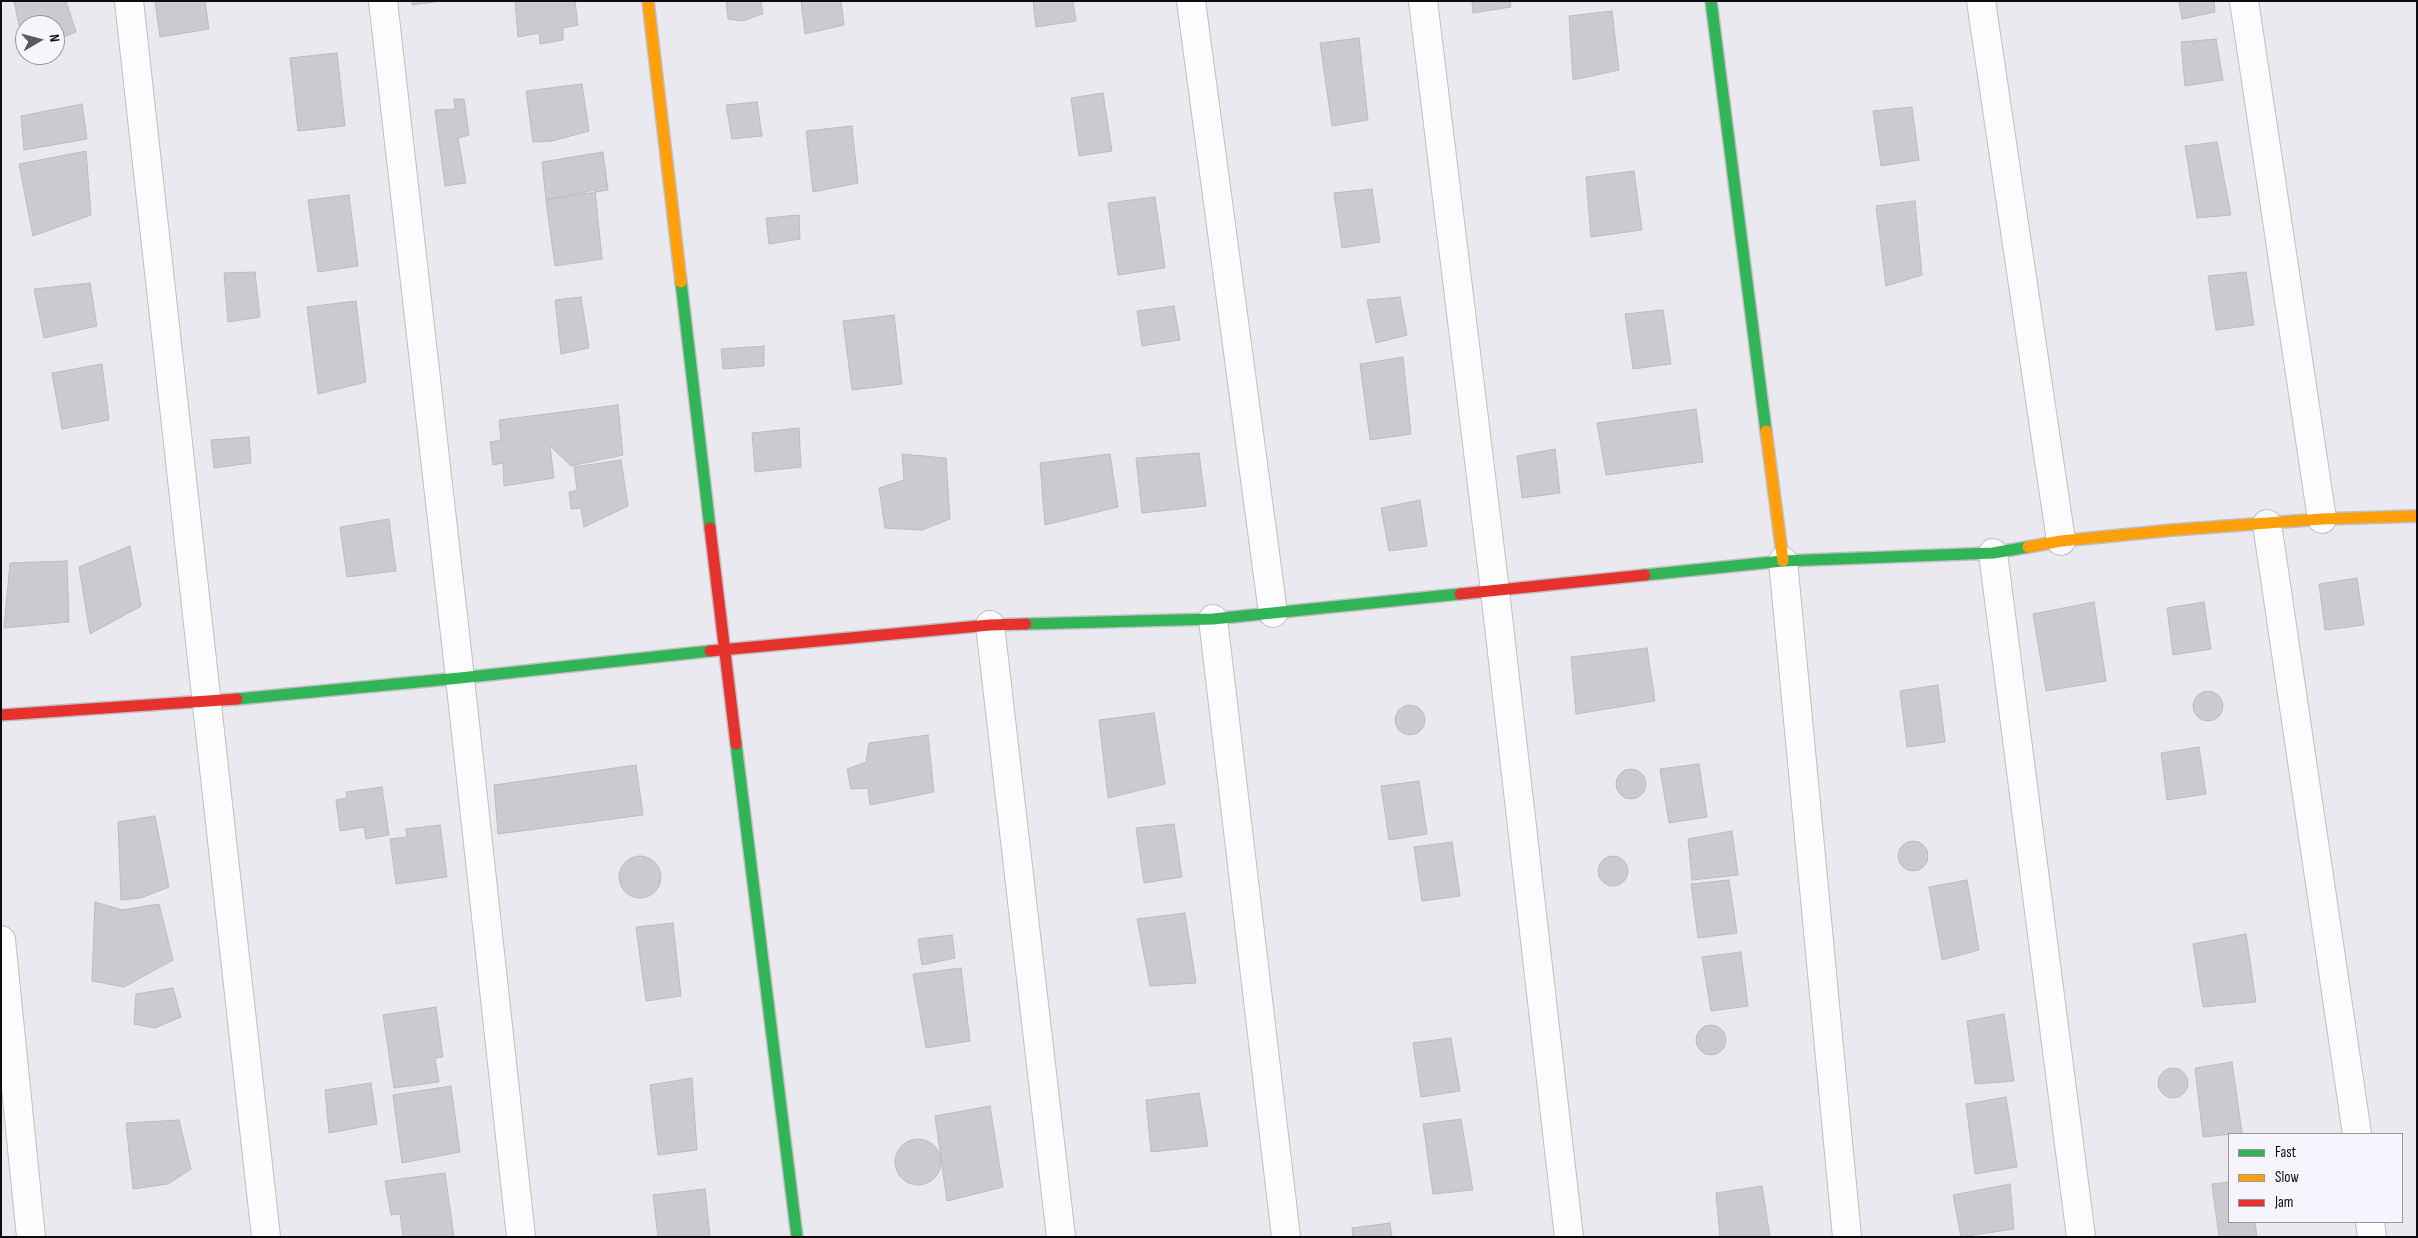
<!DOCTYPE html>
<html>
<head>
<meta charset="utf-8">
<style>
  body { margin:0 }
  #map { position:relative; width:2418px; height:1238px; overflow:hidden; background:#eae9ef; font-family:"Sofia Sans Condensed",sans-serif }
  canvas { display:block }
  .frame { position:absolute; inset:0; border:2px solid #0d0c10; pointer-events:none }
  .legend { position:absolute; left:2228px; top:1133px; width:175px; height:90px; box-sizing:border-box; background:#f6f4fd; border:1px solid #99979e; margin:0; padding:6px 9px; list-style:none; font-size:15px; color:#0d0c10 }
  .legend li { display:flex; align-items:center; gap:10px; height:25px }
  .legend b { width:25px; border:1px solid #99979e }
  .north { position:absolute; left:15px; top:15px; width:50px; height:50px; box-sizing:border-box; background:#f6f4fd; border:1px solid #99979e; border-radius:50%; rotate:82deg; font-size:14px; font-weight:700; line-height:20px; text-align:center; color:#0d0c10 }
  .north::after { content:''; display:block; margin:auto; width:18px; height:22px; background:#5a595e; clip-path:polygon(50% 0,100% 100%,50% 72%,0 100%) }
</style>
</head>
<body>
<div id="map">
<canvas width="2418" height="1238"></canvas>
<div class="frame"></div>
<ul class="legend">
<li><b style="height:6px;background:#30b455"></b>Fast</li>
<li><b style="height:6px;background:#ff9f0a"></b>Slow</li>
<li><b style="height:6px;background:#e5322d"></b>Jam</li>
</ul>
<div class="north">N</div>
</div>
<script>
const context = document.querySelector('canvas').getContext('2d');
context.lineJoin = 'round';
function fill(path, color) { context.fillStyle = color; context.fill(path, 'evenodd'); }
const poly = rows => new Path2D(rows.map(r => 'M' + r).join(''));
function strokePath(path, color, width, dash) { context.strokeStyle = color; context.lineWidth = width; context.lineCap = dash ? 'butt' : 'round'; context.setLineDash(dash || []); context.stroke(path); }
const building = poly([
  [14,1,66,1,76,32,55,40,55,25,25,25,25,53,14,1],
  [155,1,205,1,209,29,160,37,155,1],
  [412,1,441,1,412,5,412,1],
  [515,1,575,1,578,25,563,28,563,40,540,44,539,33,518,37,515,1],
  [726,1,761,1,763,14,742,21,728,19,726,1],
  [801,1,841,1,844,25,805,34,801,1],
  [1033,1,1073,1,1076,21,1036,27,1033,1],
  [1472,1,1510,1,1511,7,1473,13,1472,1],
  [2179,1,2214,1,2215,12,2182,19,2179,1],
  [1612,11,1619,70,1573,80,1569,16,1612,11],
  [1359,38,1368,120,1332,126,1320,43,1359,38],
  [2216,39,2223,80,2185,86,2181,42,2216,39],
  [337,53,345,126,298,131,290,58,337,53],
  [582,84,589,131,552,141,533,142,526,91,582,84],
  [1103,93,1112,151,1079,156,1071,98,1103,93],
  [454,99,464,99,469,135,458,138,466,183,445,186,435,110,455,109,454,99],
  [757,102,762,136,732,139,726,105,757,102],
  [82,104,87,139,24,150,21,116,82,104],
  [1912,107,1919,160,1881,166,1873,111,1912,107],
  [852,126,858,183,813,192,806,131,852,126],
  [2217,142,2231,215,2197,218,2185,146,2217,142],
  [86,151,91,215,33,236,19,164,86,151],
  [603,152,608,190,546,200,542,162,603,152],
  [1634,171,1642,230,1591,237,1586,177,1634,171],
  [1372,189,1380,242,1342,248,1334,193,1372,189],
  [595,190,602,259,555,266,546,200,595,190],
  [349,195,358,266,318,272,308,200,349,195],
  [1155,197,1165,268,1118,275,1108,203,1155,197],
  [1915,201,1922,275,1886,286,1876,206,1915,201],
  [799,215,800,239,769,244,766,218,799,215],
  [255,272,260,317,228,322,224,273,255,272],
  [2246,272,2254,325,2216,330,2208,276,2246,272],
  [90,283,97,326,44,338,34,289,90,283],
  [581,297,589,348,561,354,555,300,581,297],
  [1400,297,1407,335,1376,343,1367,300,1400,297],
  [356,301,366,382,318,394,307,307,356,301],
  [1174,306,1180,340,1142,346,1137,311,1174,306],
  [1663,310,1671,364,1633,369,1625,314,1663,310],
  [894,315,902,384,852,390,843,321,894,315],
  [764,346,764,366,723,369,721,349,764,346],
  [1403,357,1411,434,1370,440,1360,364,1403,357],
  [102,364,109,420,62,429,52,373,102,364],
  [618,405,623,455,571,466,550,446,554,478,504,486,503,463,493,465,490,442,501,440,499,420,618,405],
  [1696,409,1703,462,1606,475,1597,423,1696,409],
  [799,428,801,467,755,472,752,433,799,428],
  [249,437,251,463,214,468,211,440,249,437],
  [1555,449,1560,493,1522,498,1517,456,1555,449],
  [1199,453,1206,506,1142,513,1136,458,1199,453],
  [902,454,946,458,950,519,922,530,885,528,879,488,904,480,902,454],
  [1110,454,1118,507,1045,525,1040,463,1110,454],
  [621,460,628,506,584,527,581,508,571,509,569,492,577,490,574,467,621,460],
  [1420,500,1427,546,1389,551,1381,508,1420,500],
  [389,519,396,571,347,577,340,527,389,519],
  [130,546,141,606,90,634,79,567,130,546],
  [67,561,69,622,4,628,10,563,67,561],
  [2357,578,2364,625,2325,630,2319,584,2357,578],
  [2094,602,2106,681,2046,691,2033,614,2094,602],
  [2204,602,2211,649,2173,655,2167,608,2204,602],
  [1647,648,1655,701,1576,714,1571,657,1647,648],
  [1938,685,1945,742,1907,747,1900,691,1938,685],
  '2193 706a15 15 0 1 1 30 0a15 15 0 1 1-30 0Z',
  '1395 720a15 15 0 1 1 30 0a15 15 0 1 1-30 0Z',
  [1154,713,1165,784,1108,798,1099,720,1154,713],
  [928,735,934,792,870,805,868,788,851,789,847,769,866,762,869,743,928,735],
  [2199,747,2206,794,2167,800,2161,753,2199,747],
  [1699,764,1707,817,1669,823,1660,769,1699,764],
  [636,765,643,815,498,834,494,785,636,765],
  '1616 784a15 15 0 1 1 30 0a15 15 0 1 1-30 0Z',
  [1419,781,1427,834,1389,840,1381,786,1419,781],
  [382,787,389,835,366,839,364,827,340,831,336,800,347,798,346,792,382,787],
  [155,816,169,887,141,898,121,900,118,822,155,816],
  [1174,824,1182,877,1144,883,1136,828,1174,824],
  [440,825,447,877,396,884,390,839,407,837,406,829,440,825],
  [1732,831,1738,875,1692,880,1688,839,1732,831],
  '1898 856a15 15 0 1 1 30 0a15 15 0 1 1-30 0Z',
  [1452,842,1460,896,1422,901,1414,847,1452,842],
  '1598 871a15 15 0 1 1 30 0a15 15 0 1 1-30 0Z',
  '619 877a21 21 0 1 1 42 0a21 21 0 1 1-42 0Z',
  [1729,880,1737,933,1698,938,1691,884,1729,880],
  [1967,880,1979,950,1942,960,1929,887,1967,880],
  [95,902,122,910,159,904,173,960,124,987,92,981,95,902],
  [1185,913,1196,983,1150,986,1137,919,1185,913],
  [673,923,681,996,646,1001,636,927,673,923],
  [2246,934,2256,1002,2203,1007,2193,944,2246,934],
  [952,935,955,958,922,965,918,939,952,935],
  [1741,952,1748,1006,1711,1011,1702,957,1741,952],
  [961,968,970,1041,926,1048,913,974,961,968],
  [173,988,181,1017,155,1028,134,1024,136,994,173,988],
  [436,1007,443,1057,435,1058,439,1082,394,1088,383,1015,436,1007],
  [2004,1014,2014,1081,1975,1084,1967,1021,2004,1014],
  '1696 1040a15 15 0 1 1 30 0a15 15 0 1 1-30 0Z',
  [1451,1038,1460,1091,1421,1097,1413,1043,1451,1038],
  [2232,1062,2242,1133,2203,1137,2195,1068,2232,1062],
  '2158 1083a15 15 0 1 1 30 0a15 15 0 1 1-30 0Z',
  [692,1078,697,1150,658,1155,650,1085,692,1078],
  [371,1083,377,1124,329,1133,325,1090,371,1083],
  [451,1086,460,1152,402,1163,393,1095,451,1086],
  [1199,1093,1208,1146,1151,1152,1146,1100,1199,1093],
  [2006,1097,2017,1167,1975,1174,1966,1104,2006,1097],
  [990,1106,1003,1187,947,1201,935,1116,990,1106],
  [1461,1119,1473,1190,1433,1194,1423,1124,1461,1119],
  [179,1120,191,1169,168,1184,133,1189,126,1123,179,1120],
  '895 1162a23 23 0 1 1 46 0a23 23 0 1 1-46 0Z',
  [445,1173,454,1237,403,1237,400,1214,391,1215,385,1181,445,1173],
  [2229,1182,2229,1222,2255,1222,2257,1237,2219,1237,2212,1184,2229,1182],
  [2010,1184,2014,1229,1961,1237,1953,1195,2010,1184],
  [1762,1186,1770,1237,1720,1237,1716,1193,1762,1186],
  [705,1189,710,1237,658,1237,653,1195,705,1189],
  [1390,1223,1392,1237,1353,1237,1352,1228,1390,1223]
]);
const street = poly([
  [129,1,266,1237],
  [383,1,460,678,521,1237],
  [1191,1,1273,613],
  [1423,1,1495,591,1569,1237],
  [1981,1,2061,541],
  [2244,1,2322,519],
  [2267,524,2357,1134],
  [1993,553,2081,1237],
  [1783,561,1847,1237],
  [1213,619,1286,1237],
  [990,625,1061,1237],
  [1,940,31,1237],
  [2370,1222,2372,1237]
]);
const fast = poly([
  [1711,1,1766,431],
  [681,282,710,528],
  [1645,575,1783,561,1993,553,2028,547],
  [1026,624,1213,619,1460,594],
  [237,699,460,678,710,651],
  [736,744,797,1237]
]);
const slow = poly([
  [648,1,681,282],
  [1766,431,1783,561],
  [2028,547,2061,541,2173,530,2322,519,2417,516]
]);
const jam = poly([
  [710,528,736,744],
  [1460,594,1645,575],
  [710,651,990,625,1026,624],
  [1,715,237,699]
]);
fill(building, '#cbcacf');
strokePath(building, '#bcbbbf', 1);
strokePath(street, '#c0bfc3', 30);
strokePath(fast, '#c0bfc3', 14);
strokePath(slow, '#c0bfc3', 14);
strokePath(jam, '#c0bfc3', 14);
strokePath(street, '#fcfcfd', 28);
strokePath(fast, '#30b455', 11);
strokePath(slow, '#ff9f0a', 11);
strokePath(jam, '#e5322d', 11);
</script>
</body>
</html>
